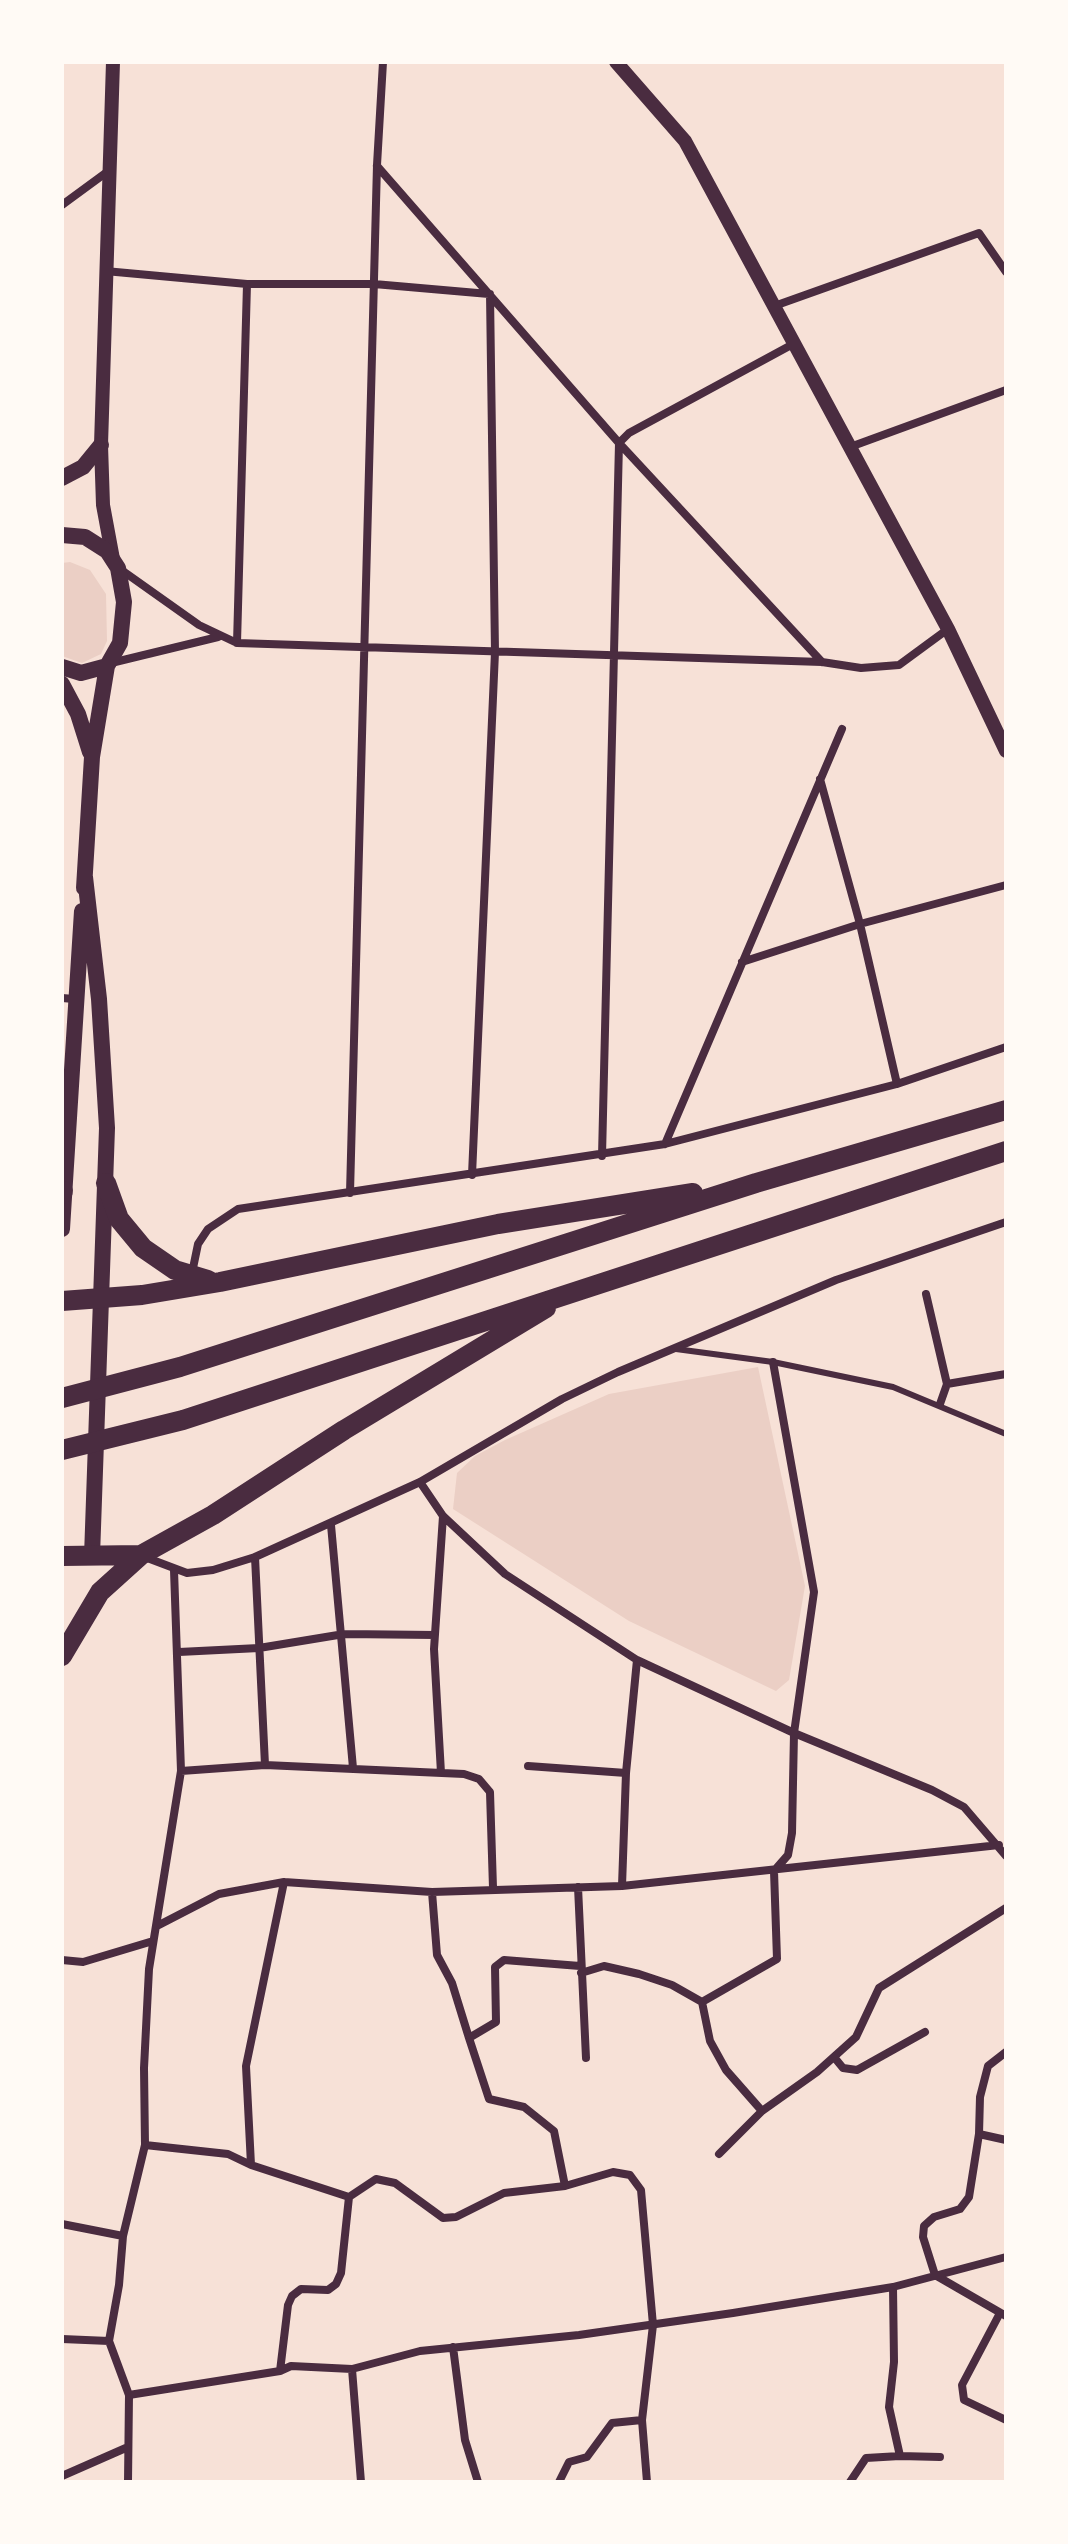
<!DOCTYPE html>
<html>
<head>
<meta charset="utf-8">
<style>
  body { margin:0 }
  #map { position:relative; width:1068px; height:2544px; overflow:hidden; background:#f7e1d7; font-family:Merriweather,serif }
  canvas { display:block }
  .frame { position:absolute; inset:0; border:64px solid #fffaf5; pointer-events:none }
</style>
</head>
<body>
<div id="map">
<canvas width="1068" height="2544"></canvas>
<div class="frame"></div>
</div>
<script>
const context = document.querySelector('canvas').getContext('2d');
context.lineJoin = 'round';
function fill(path, color) { context.fillStyle = color; context.fill(path, 'evenodd'); }
const poly = rows => new Path2D(rows.map(r => 'M' + r).join(''));
function strokePath(path, color, width, dash) { context.strokeStyle = color; context.lineWidth = width; context.lineCap = dash ? 'butt' : 'round'; context.setLineDash(dash || []); context.stroke(path); }
const green = poly([
  [70,562,90,570,106,594,107,641,101,654,82,663,62,656,62,563],
  [758,1367,805,1586,789,1680,776,1691,629,1621,453,1509,457,1473,475,1456,505,1440,609,1394]
]);
const service = poly([
  [676,1349,773,1362,893,1387,1006,1434]
]);
const minor = poly([
  [377,166,619,443,822,662],
  [62,205,107,172],
  [105,271,247,284,374,284,489,294],
  [777,305,979,233,1006,272],
  [850,447,1006,390],
  [120,569,199,625,237,643,822,662,861,668,899,665,948,629],
  [237,643,247,284],
  [111,663,218,637],
  [820,779,860,924,897,1084],
  [742,962,860,924,1006,885],
  [62,998,74,999],
  [665,1144,842,729],
  [602,1156,619,443,629,433,795,343],
  [472,1175,495,652,490,294],
  [350,1193,377,165,383,62],
  [192,1273,198,1244,208,1229,238,1209,665,1144,897,1084,1006,1047],
  [926,1294,947,1384,940,1404],
  [947,1384,1006,1374],
  [420,1482,443,1516,505,1574,637,1660,794,1733,932,1790,964,1807,1006,1856],
  [331,1525,353,1768],
  [142,1556,187,1573,213,1570,255,1557,420,1482,562,1399,618,1372,836,1280,1006,1222],
  [255,1557,265,1765],
  [174,1570,181,1771,149,1969,144,2068,145,2145,123,2236,119,2285,109,2341,129,2395,280,2371,291,2366,352,2369,420,2351,579,2335,733,2313,893,2287,1006,2257],
  [179,1652,259,1648,344,1634,435,1635],
  [528,1766,626,1773],
  [181,1771,265,1765,464,1774,479,1779,490,1792,493,1888],
  [441,1773,434,1649,443,1516],
  [622,1886,626,1773,637,1660],
  [578,1887,586,2058],
  [432,1892,437,1955,452,1983,469,2038,496,2022,495,1967,504,1960,580,1966],
  [157,1926,219,1894,284,1882,432,1892,622,1886,999,1845],
  [62,1960,83,1962,153,1941],
  [581,1973,604,1966,639,1974,672,1985,702,2002,710,2041,726,2070,762,2111],
  [702,2002,777,1959,774,1871,788,1855,792,1833,794,1733,814,1592,773,1362],
  [469,2038,489,2099,524,2107,554,2131,565,2186,613,2172,630,2175,641,2190,653,2325,642,2420,647,2482],
  [1006,2052,988,2066,980,2097,979,2134,1006,2140],
  [834,2057,843,2068,857,2070,925,2032],
  [979,2134,969,2197,960,2209,934,2217,924,2226,923,2237,935,2275,1006,2316],
  [145,2145,228,2154,251,2165,246,2066,284,1882],
  [719,2154,762,2111,817,2072,856,2037,879,1988,1006,1908],
  [251,2165,349,2197,341,2273,336,2284,328,2290,301,2289,292,2296,288,2305,280,2371],
  [349,2197,376,2179,395,2183,443,2218,456,2217,504,2193,565,2186],
  [62,2224,123,2236],
  [893,2287,894,2362,889,2407,900,2456,940,2457],
  [1000,2313,962,2385,964,2400,1006,2420],
  [62,2339,109,2341],
  [453,2347,465,2440,478,2482],
  [352,2369,361,2482],
  [62,2476,128,2447],
  [128,2482,129,2395],
  [559,2482,569,2462,587,2457,612,2423,642,2420],
  [850,2482,866,2458,900,2456]
]);
const tertiary = poly([
  [113,62,101,445,103,505,113,559],
  [616,62,685,141,948,629,1006,751]
]);
const secondary = poly([
  [62,478,83,467,101,445],
  [62,535,85,537,107,551,118,568,124,602,120,643,107,666,81,673,62,667],
  [62,684,78,714,90,752],
  [85,877,99,999,107,1128,92,1556],
  [84,888,92,757,107,666],
  [62,1229,82,911]
]);
const primary = poly([
  [106,1183,119,1219,143,1248,175,1270,208,1280],
  [62,1194,63,1191],
  [62,1301,142,1295,220,1282,498,1224,693,1193],
  [62,1398,180,1367,756,1183,1006,1110],
  [62,1450,183,1420,1006,1151],
  [62,1556,141,1555],
  [62,1656,100,1592,141,1555,213,1515,344,1430,546,1308]
]);
fill(green, '#ebcfc5');
strokePath(service, '#4a2c40', 6);
strokePath(minor, '#4a2c40', 8);
strokePath(tertiary, '#4a2c40', 14);
strokePath(secondary, '#4a2c40', 16);
strokePath(primary, '#4a2c40', 20);
</script>
</body>
</html>
